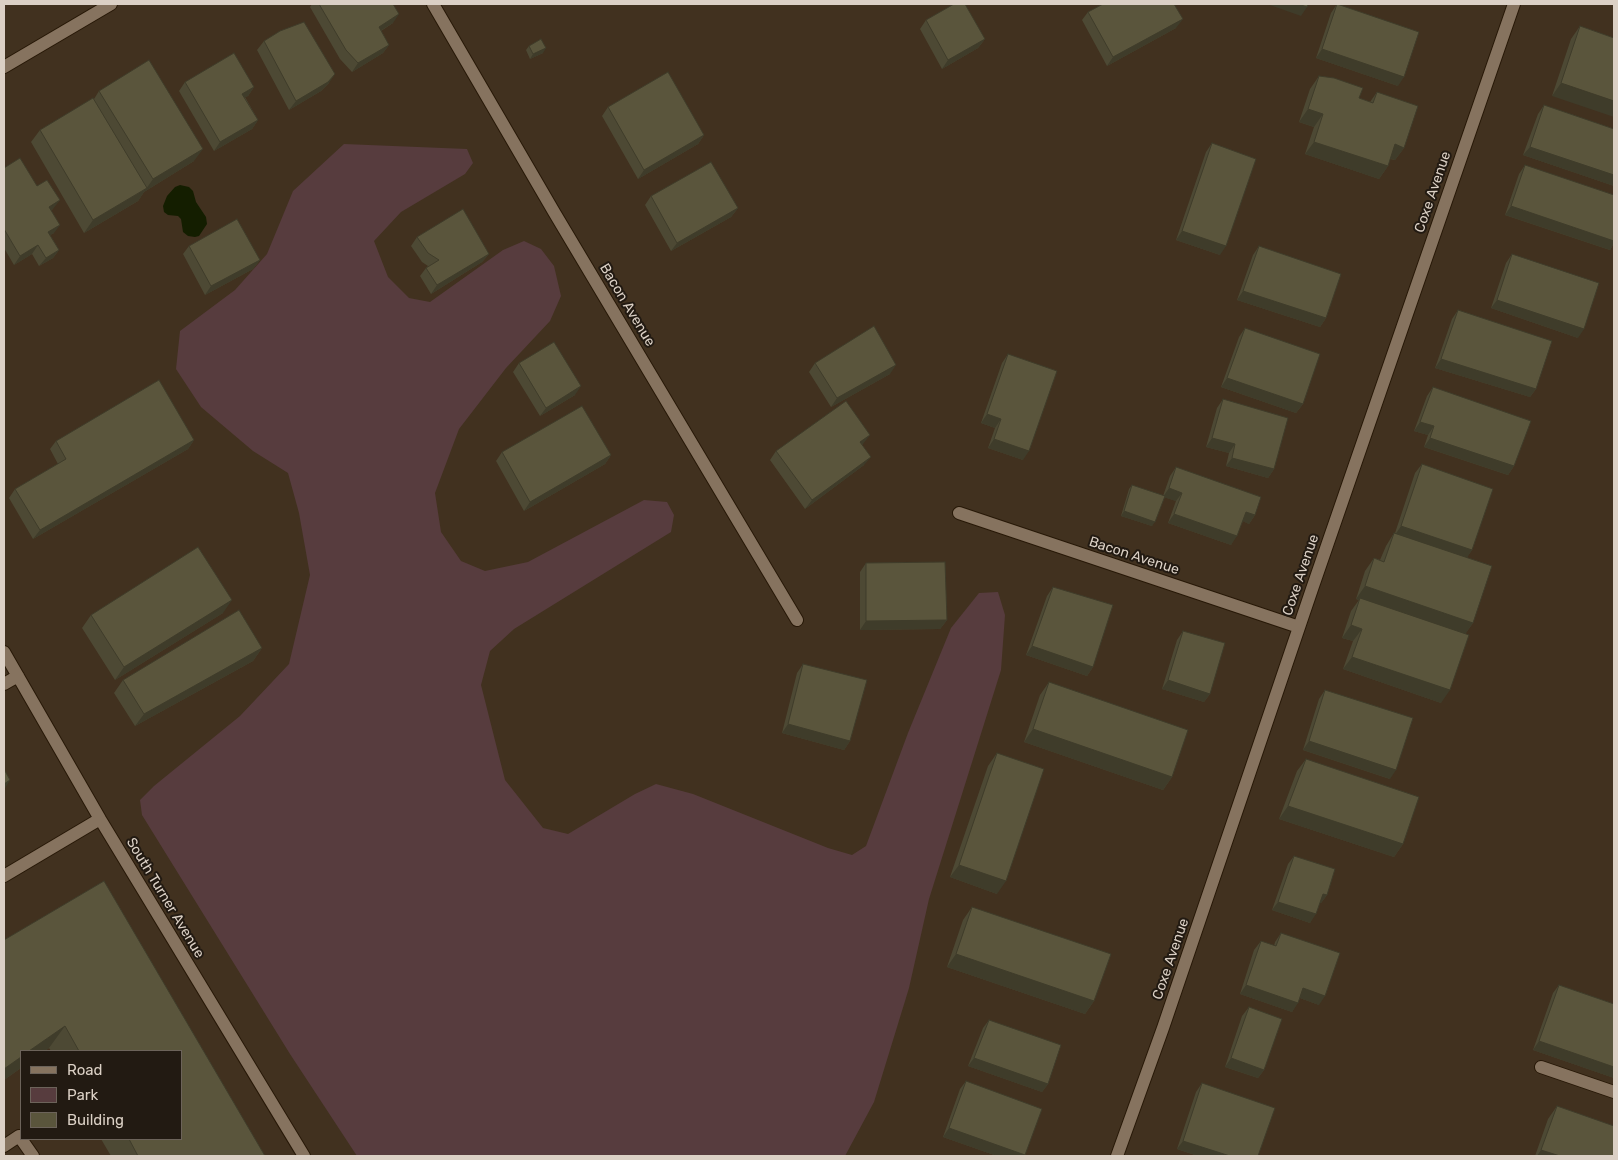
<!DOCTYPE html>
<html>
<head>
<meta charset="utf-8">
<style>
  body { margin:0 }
  #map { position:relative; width:1618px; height:1160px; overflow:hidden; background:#41311f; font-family:Rubik,sans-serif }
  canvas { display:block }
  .frame { position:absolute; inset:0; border:5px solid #dbd0c5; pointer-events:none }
  .legend { position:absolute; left:20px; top:1050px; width:162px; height:90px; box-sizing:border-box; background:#221a12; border:1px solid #6c635a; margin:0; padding:6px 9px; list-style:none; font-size:15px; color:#dbd0c5 }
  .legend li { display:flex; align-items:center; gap:10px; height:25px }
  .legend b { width:25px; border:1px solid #6c635a }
</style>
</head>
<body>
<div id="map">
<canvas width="1618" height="1160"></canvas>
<div class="frame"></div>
<ul class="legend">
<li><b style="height:6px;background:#86735f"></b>Road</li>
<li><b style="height:14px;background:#573c3e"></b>Park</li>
<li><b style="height:14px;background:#5a553c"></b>Building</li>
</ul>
</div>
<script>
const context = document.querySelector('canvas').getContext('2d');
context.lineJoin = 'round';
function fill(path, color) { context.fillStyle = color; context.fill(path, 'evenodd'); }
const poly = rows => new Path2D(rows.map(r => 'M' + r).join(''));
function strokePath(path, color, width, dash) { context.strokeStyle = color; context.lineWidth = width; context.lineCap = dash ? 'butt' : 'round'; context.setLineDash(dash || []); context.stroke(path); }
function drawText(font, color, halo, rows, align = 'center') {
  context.font = font + ' Rubik,sans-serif'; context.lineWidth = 4; context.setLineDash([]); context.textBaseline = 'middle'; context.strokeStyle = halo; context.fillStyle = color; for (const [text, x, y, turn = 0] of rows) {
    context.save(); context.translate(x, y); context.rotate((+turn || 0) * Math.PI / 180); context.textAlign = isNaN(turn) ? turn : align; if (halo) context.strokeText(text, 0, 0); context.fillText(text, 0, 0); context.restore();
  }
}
const green = poly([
  [344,144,467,149,473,163,465,174,401,212,374,241,388,277,409,298,430,302,503,250,524,241,541,249,554,266,561,296,550,321,506,368,459,429,435,493,441,532,461,561,485,571,528,562,644,500,667,502,674,515,671,532,514,629,490,651,481,685,505,780,543,828,568,834,635,794,656,784,693,794,828,848,852,855,866,846,908,733,951,628,979,593,998,592,1005,615,1001,670,929,899,909,988,874,1102,845,1156,357,1156,290,1054,142,815,140,800,154,786,240,716,289,664,310,575,299,513,288,473,253,451,201,407,176,369,180,331,235,290,267,254,293,191]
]);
const water = poly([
  [180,185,189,187,193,191,196,202,206,217,207,224,199,236,195,237,188,236,183,232,181,219,178,216,168,215,164,212,163,206,167,196,175,187]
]);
const lane = poly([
  [1541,1067,1614,1092],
  [4,1146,19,1136,33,1156]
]);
const street = poly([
  [433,4,554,212,797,620],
  [959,513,1299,627],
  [4,652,100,819,304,1156],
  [4,684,18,676],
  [4,876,100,819],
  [1117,1156,1163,1028,1312,589,1514,4]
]);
const secondary = poly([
  [4,67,111,4]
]);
const wall = poly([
  [312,4,393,4,393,23,381,31,389,45,383,53,352,72,340,59,310,7],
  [1337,4,1398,86,1316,58,1331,13],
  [1088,12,1176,28,1107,66,1082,20],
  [926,20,985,39,978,48,942,69,920,29],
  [1580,26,1614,38,1552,96,1571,39],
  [264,41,329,83,321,91,289,110,257,50],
  [529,46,543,53,530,59,526,50],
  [1319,76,1359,98,1370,102,1377,92,1404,148,1395,160,1390,159,1388,166,1379,179,1305,154,1314,127,1299,122,1310,89],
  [185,82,254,87,248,96,245,97,258,120,252,129,214,151,179,91],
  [99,91,194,161,144,192,138,201,84,233,31,142,40,130,94,99],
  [1544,105,1614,129,1614,186,1523,155,1538,114],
  [608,107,704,135,698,144,638,179,602,116],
  [1212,143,1220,255,1176,240,1206,152],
  [1525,165,1614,241,1614,243,1610,250,1505,215,1519,174],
  [4,168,37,186,53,209,51,210,54,233,50,235,59,250,53,258,39,266,32,254,14,265,4,248],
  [651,196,738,208,731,217,671,251,645,205],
  [417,237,489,254,482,262,431,294,420,276,426,268,428,266,422,262,411,246],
  [189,246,260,260,253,269,205,295,183,254],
  [1259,246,1326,318,1320,327,1237,300,1253,255],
  [1512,254,1578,338,1491,308,1506,263],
  [1458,310,1536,389,1530,397,1435,368,1452,319],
  [1245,328,1303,404,1296,413,1221,387,1239,337],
  [1008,354,1023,460,988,448,995,428,981,423,1002,363],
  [519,363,575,395,540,416,513,372],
  [815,363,890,374,831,407,809,372],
  [1433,387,1514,466,1508,475,1424,447,1428,435,1414,431,1427,396],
  [1223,399,1274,469,1268,478,1226,466,1229,453,1206,447,1217,408],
  [194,440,188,449,33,539,9,498,15,489,58,464,50,449,56,441],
  [863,444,862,445,864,465,805,509,770,460,776,451],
  [502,452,611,455,605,464,524,511,496,461],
  [1422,464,1472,550,1467,557,1473,623,1465,634,1441,703,1343,669,1353,641,1342,638,1351,611,1359,600,1356,599,1365,571,1374,558,1380,560,1386,546,1394,533,1395,533,1415,473],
  [1176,467,1255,515,1249,524,1243,521,1231,545,1168,523,1176,501,1164,497,1152,526,1121,516,1129,489,1132,485,1163,496,1170,476],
  [866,563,947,620,940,629,860,630,860,572],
  [1053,587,1093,667,1087,676,1026,655,1047,596],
  [223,613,115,680,82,628,91,615],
  [1183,631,1210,694,1204,702,1162,689,1177,640],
  [262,648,253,661,135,726,114,693,123,680],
  [803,664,850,741,844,750,782,733,797,673],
  [1049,682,1172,777,1163,790,1024,742,1040,695],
  [1325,690,1390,779,1303,750,1319,699],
  [997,753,997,894,950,877,988,766],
  [1306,759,1403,844,1394,857,1279,819,1297,771],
  [1294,856,1327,895,1321,903,1319,903,1310,923,1272,910,1288,864],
  [104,881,265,1156,111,1156,101,1139,181,1139,181,1051,51,1051,49,1048,45,1051,21,1051,21,1068,4,1080,4,940],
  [972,907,1094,1001,1085,1014,947,967,963,920],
  [1281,933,1319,1005,1300,998,1292,1012,1240,994,1254,950,1261,941,1274,946,1275,942],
  [1559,985,1614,1004,1614,1078,1533,1050,1553,993],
  [1249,1007,1264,1070,1258,1078,1225,1067,1242,1016],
  [989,1020,1048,1084,1042,1092,968,1066,983,1028],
  [966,1081,1025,1155,1024,1156,997,1156,943,1137,960,1089],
  [1202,1083,1258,1156,1198,1156,1177,1149,1196,1092],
  [1557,1106,1614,1156,1535,1156,1548,1119]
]);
const shadedWall = poly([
  [1267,4,1298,4,1307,7,1301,16],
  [399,14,393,23,372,36,379,27],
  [1183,19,1176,28,1107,66,1113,57],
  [985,39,978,48,942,69,948,60],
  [389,45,383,53,352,72,358,63],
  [546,48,543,53,530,59,533,54],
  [1322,49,1404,77,1398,86,1316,58],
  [335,74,329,83,321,91,289,110,296,101],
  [1561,83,1614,101,1614,117,1552,96],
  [254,87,248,96,236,102,242,94],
  [1308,109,1323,114,1314,127,1299,122],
  [258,120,252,129,214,151,220,142],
  [704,135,698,144,638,179,644,170],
  [1314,142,1388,166,1379,179,1305,154],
  [1395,144,1404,148,1395,160,1386,157],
  [1530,147,1614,175,1614,186,1523,155],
  [203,149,194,161,144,192,138,201,84,233,93,220,146,189,153,179],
  [60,200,53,209,43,215,49,207],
  [1511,206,1614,241,1614,243,1610,250,1505,215],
  [738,208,731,217,671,251,677,243],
  [60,225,54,233,42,240,48,232],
  [1182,231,1226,246,1220,255,1176,240],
  [38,245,32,254,14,265,20,256],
  [59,250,53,258,39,266,46,258],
  [489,254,482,262,431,294,437,285],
  [260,260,253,269,205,295,211,286],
  [1243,291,1326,318,1320,327,1237,300],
  [1497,300,1584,329,1578,338,1491,308],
  [1441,359,1536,389,1530,397,1435,368],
  [896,365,890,374,831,407,837,398],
  [1227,378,1303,404,1296,413,1221,387],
  [581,386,575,395,540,416,546,408],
  [987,414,1001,419,995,428,981,423],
  [1420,422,1434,426,1428,435,1414,431],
  [870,435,863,444,854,451,860,442],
  [1212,438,1235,444,1229,453,1206,447],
  [1430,438,1514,466,1508,475,1424,447],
  [994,439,1029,451,1023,460,988,448],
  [194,440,188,449,33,539,40,530],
  [611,455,605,464,524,511,530,502],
  [871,457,864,465,805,509,812,500],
  [1232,458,1274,469,1268,478,1226,466],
  [1169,488,1182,493,1176,501,1163,497],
  [1124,511,1155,522,1152,526,1121,516],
  [1246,512,1255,515,1249,524,1240,520],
  [1174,514,1237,536,1231,545,1168,523],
  [1401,526,1472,550,1466,559,1395,535],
  [1365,586,1473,623,1464,636,1360,598,1359,600,1356,599],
  [232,600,223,613,115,680,124,667],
  [947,620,940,629,860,630,866,621],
  [1351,625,1362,629,1353,641,1342,638],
  [1032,646,1093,667,1087,676,1026,655],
  [262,648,253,661,135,726,144,714],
  [1352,657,1450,690,1441,703,1343,669],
  [1168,680,1210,694,1204,702,1162,689],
  [788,724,850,741,844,750,782,733],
  [1033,729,1172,777,1163,790,1024,742],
  [1309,741,1396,770,1390,779,1303,750],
  [10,780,4,790,4,784],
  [1288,806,1403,844,1394,857,1279,819],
  [959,865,1006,881,997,894,950,877],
  [1323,894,1327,895,1321,903,1317,902],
  [1278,902,1316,914,1310,923,1272,910],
  [956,954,1094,1001,1085,1014,947,967],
  [1246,985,1298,1003,1292,1012,1240,994],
  [1303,988,1325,996,1319,1005,1297,997],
  [65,1026,49,1048,45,1051,29,1051],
  [1539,1041,1614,1067,1614,1078,1533,1050],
  [21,1057,21,1068,4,1080,4,1069],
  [974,1058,1048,1084,1042,1092,968,1066],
  [1231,1058,1264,1070,1258,1078,1225,1067],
  [949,1128,1025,1155,1024,1156,997,1156,943,1137],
  [1183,1141,1230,1156,1198,1156,1177,1149],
  [1541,1150,1560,1156,1537,1156]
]);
const building = poly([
  [319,4,393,4,399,14,379,27,389,45,358,63,346,50,319,4],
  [954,4,965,4,985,39,948,60,926,20,954,4],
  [1103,4,1174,4,1183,19,1113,57,1088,12,1103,4],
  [1298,4,1308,4,1307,7,1298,4],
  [1337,4,1419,32,1404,77,1322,49,1337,4],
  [304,22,335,74,328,82,296,101,264,41,280,31,304,22],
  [1580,26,1614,38,1614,101,1561,83,1580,26],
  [541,39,546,48,533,54,529,46,541,39],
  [234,53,254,87,242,94,258,120,220,142,185,82,234,53],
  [149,60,203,149,153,179,99,91,149,60],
  [668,72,704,135,644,170,608,107,668,72],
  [1319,76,1334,78,1363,88,1359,98,1373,103,1377,92,1418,106,1404,148,1395,144,1388,166,1314,142,1323,114,1308,109,1319,76],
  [93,98,147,188,93,220,40,130,93,98],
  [1544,105,1614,129,1614,175,1530,147,1544,105],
  [1212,143,1256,159,1226,246,1182,231,1212,143],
  [20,158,37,186,47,180,60,200,49,207,60,225,48,232,59,250,46,258,38,245,20,256,4,229,4,168,20,158],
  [711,162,738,208,677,243,651,196,711,162],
  [1525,165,1614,195,1614,241,1511,206,1525,165],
  [463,209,489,254,437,285,426,268,439,260,428,253,417,237,463,209],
  [237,219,260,260,211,286,189,246,237,219],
  [1259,246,1341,274,1326,318,1243,291,1259,246],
  [1512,254,1599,283,1584,329,1497,300,1512,254],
  [1458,310,1552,341,1536,389,1441,359,1458,310],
  [874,326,896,365,837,398,815,363,874,326],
  [1245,328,1320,354,1303,404,1227,378,1245,328],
  [554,342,581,386,546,408,519,363,554,342],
  [1008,354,1057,371,1029,451,994,439,1001,419,987,414,1008,354],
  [159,380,194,440,40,530,15,489,66,459,56,441,159,380],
  [1433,387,1531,421,1514,466,1430,438,1434,426,1420,422,1433,387],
  [1223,399,1288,418,1274,469,1232,458,1235,444,1212,438,1223,399],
  [846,401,870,435,860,442,871,457,812,500,776,451,846,401],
  [582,406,611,455,530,502,502,452,582,406],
  [1422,464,1493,489,1472,550,1401,526,1422,464],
  [1176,467,1261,497,1255,515,1246,512,1237,536,1174,514,1182,493,1169,488,1176,467],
  [1132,485,1165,496,1155,522,1124,511,1132,485],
  [1394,533,1492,566,1473,623,1365,586,1374,558,1384,562,1394,533],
  [198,547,232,600,124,667,91,615,198,547],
  [945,562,947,620,866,621,866,563,945,562],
  [1053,587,1113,605,1093,667,1032,646,1053,587],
  [1360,598,1469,635,1450,690,1352,657,1362,629,1351,625,1360,598],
  [239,610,262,648,144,714,123,680,239,610],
  [1183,631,1225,643,1210,694,1168,680,1183,631],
  [803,664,867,680,850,741,788,724,803,664],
  [1049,682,1188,730,1172,777,1033,729,1049,682],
  [1325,690,1413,718,1396,770,1309,741,1325,690],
  [997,753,1044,769,1006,881,959,865,997,753],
  [1306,759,1419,797,1403,844,1288,806,1306,759],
  [4,769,10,780,4,784,4,769],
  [1294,856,1335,869,1327,895,1323,894,1316,914,1278,902,1294,856],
  [104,881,265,1156,138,1156,129,1139,181,1139,181,1051,79,1051,65,1026,29,1051,21,1051,21,1057,4,1069,4,940,104,881],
  [972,907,1111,954,1094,1001,956,954,972,907],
  [1281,933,1340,953,1325,996,1303,988,1298,1003,1246,985,1261,941,1276,946,1281,933],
  [1559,985,1614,1004,1614,1067,1539,1041,1559,985],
  [1249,1007,1282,1019,1264,1070,1231,1058,1249,1007],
  [989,1020,1061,1045,1048,1084,974,1058,989,1020],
  [966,1081,1042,1109,1025,1155,949,1128,966,1081],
  [1202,1083,1275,1108,1258,1156,1230,1156,1183,1141,1202,1083],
  [1557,1106,1614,1126,1614,1156,1560,1156,1541,1150,1557,1106]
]);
const streetNames = [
  ["Coxe Avenue",1433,192,-71],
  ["Bacon Avenue",627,305,59],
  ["Bacon Avenue",1134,556,18],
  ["Coxe Avenue",1301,575,-71],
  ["South Turner Avenue",165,898,59],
  ["Coxe Avenue",1171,959,-71]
];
fill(green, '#573c3e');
fill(water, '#141e00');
strokePath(lane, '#271807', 14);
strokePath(street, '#271807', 14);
strokePath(secondary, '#271807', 14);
strokePath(lane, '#86735f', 12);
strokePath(street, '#86735f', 12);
strokePath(secondary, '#86735f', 12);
fill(wall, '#4d4934');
fill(shadedWall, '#3f3c2a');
fill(building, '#5a553c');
strokePath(building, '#3f3c2a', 1);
drawText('14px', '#dbd0c5', '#221a12', streetNames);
</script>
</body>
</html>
